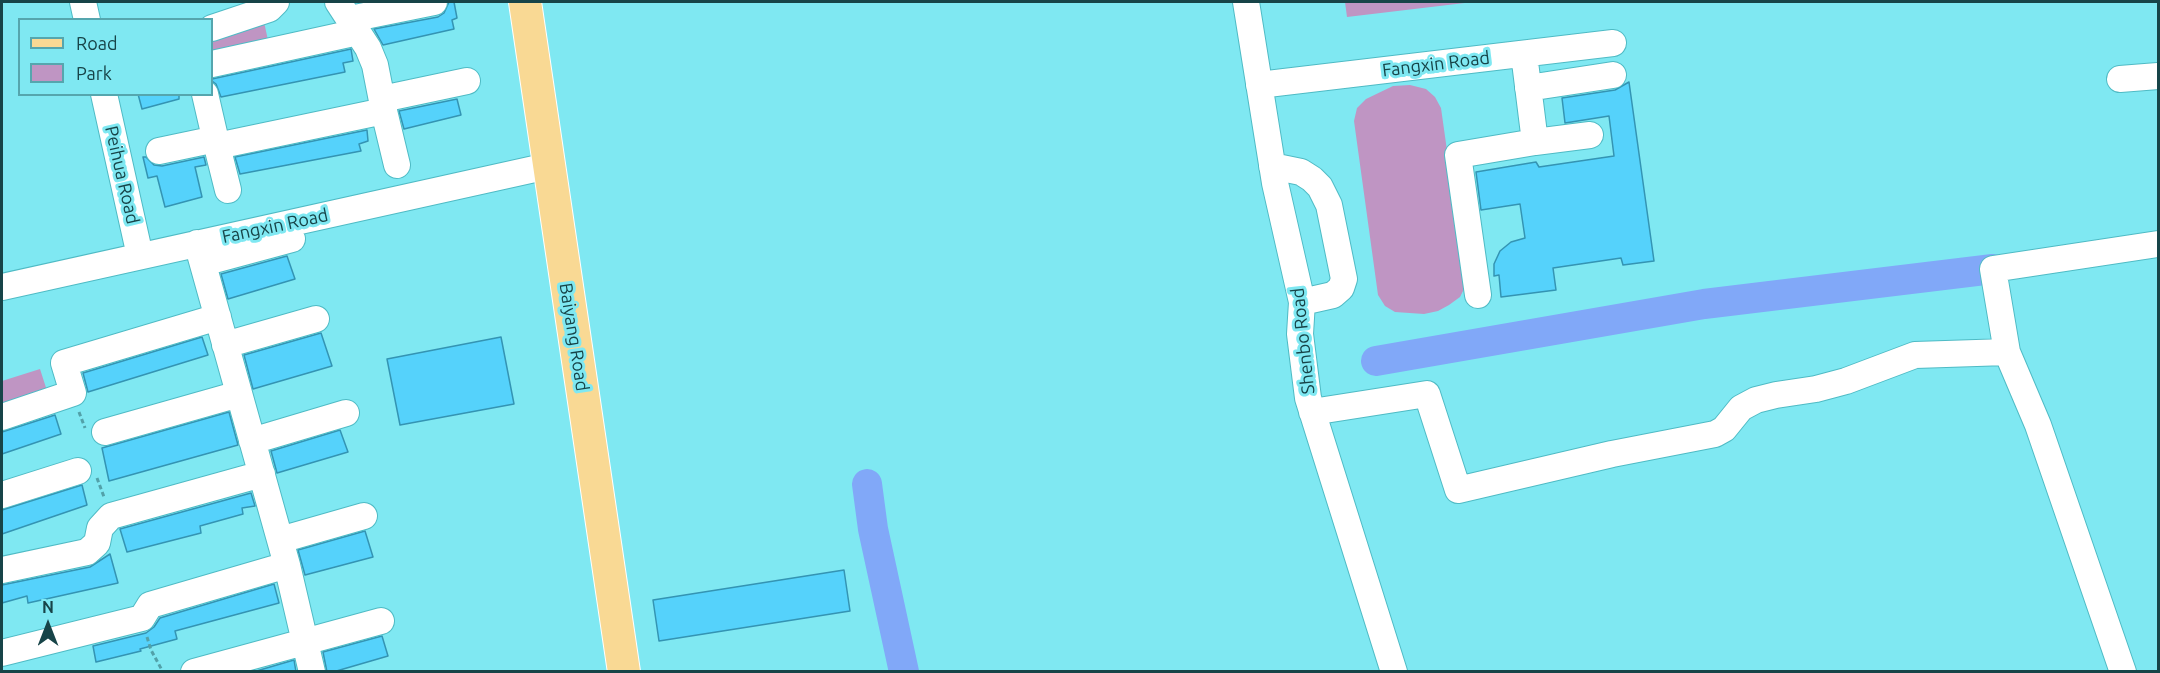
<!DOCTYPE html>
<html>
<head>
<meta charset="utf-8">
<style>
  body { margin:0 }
  #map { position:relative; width:2160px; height:673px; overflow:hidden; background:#7fe8f2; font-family:Ubuntu,sans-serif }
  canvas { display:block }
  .frame { position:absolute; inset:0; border:3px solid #174448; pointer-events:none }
  .legend { position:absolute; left:18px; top:18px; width:195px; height:78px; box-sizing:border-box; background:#7fe8f2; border:2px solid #55a6ae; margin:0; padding:8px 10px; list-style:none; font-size:18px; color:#174448 }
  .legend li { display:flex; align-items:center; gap:12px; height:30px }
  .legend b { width:30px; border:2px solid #55a6ae }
  .north { position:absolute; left:18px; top:595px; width:60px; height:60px; -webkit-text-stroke:4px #7fe8f2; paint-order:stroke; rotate:0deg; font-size:16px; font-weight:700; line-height:24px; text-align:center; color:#174448 }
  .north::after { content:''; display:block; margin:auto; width:21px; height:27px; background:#174448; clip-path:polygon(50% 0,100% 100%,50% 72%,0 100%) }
</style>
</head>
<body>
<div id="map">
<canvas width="2160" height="673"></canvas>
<div class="frame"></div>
<ul class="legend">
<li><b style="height:8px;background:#f9d994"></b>Road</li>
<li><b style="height:16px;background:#bf95c3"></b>Park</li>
</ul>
<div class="north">N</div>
</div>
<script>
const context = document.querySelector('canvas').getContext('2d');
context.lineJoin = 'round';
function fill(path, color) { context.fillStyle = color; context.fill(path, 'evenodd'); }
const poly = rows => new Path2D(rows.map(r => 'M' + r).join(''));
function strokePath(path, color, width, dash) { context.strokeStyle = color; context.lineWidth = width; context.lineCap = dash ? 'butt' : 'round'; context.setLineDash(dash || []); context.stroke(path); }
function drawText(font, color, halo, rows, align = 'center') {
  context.font = font + ' Ubuntu,sans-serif'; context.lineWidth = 6; context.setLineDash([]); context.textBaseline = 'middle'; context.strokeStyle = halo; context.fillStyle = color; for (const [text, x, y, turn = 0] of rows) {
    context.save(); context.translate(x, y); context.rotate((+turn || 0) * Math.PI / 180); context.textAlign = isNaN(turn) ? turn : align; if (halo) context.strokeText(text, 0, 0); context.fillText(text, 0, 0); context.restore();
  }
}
const green = poly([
  [1345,2,1473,2,1347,17],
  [263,17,269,45,212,57,212,37],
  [1410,85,1426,89,1435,97,1441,108,1466,285,1460,297,1449,305,1438,311,1424,314,1395,312,1385,306,1378,295,1354,121,1357,108,1366,99,1393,86],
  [40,369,49,397,2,412,2,381]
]);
const river = poly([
  [1376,361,1704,304,1993,269],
  [867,484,873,529,904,672]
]);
const building = poly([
  [449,2,454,2,457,18,452,20,454,29,383,45,374,29,438,17,444,13,449,2],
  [351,49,353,61,343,63,345,72,221,97,216,84,212,81,212,79,351,49],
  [1629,82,1654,261,1623,265,1621,258,1553,268,1556,290,1501,297,1499,275,1494,276,1494,264,1500,251,1511,242,1525,238,1520,204,1481,210,1476,172,1536,162,1539,167,1614,156,1609,116,1565,123,1562,98,1615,90,1629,82],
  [138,94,179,94,179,99,142,109,138,94],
  [457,99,461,115,404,129,399,111,457,99],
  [367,130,368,141,359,144,361,151,240,174,235,157,367,130],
  [143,157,146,157,154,165,162,166,204,157,206,165,195,167,202,197,165,207,157,176,148,178,143,157],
  [287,256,295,279,228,299,221,274,287,256],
  [321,333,332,366,253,389,244,355,321,333],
  [202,337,208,355,88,392,83,373,202,337],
  [501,337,514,404,400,425,387,359,501,337],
  [229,412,238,445,109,481,102,448,229,412],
  [55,415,61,434,2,454,2,432,55,415],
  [340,430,348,452,277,473,271,451,340,430],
  [82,485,87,505,2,534,2,510,82,485],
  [251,493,255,506,242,508,243,514,200,526,201,533,127,552,120,529,251,493],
  [365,531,373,557,305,575,298,550,365,531],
  [110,554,118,583,28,603,27,596,2,603,2,585,90,567,110,554],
  [844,570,850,611,659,641,653,600,844,570],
  [274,584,279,603,175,631,177,639,140,649,141,651,96,662,93,646,146,633,154,627,160,618,274,584],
  [382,636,388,656,333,672,327,672,323,652,382,636],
  [294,660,296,672,253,672,294,660]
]);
const path = poly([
  [79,412,85,428],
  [97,478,104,497],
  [147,637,151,650,163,672]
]);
const minor = poly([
  [83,2,87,20],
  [1246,2,1275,183,1302,302,1300,334,1308,398,1394,672],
  [350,19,434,2],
  [212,28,269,9,276,2],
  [1524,54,1535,142,1590,135],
  [212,64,358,32],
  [2120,79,2158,76],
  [1259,85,1613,43],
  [1528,88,1613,75],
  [104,94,140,256],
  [205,94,217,146,384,111,375,65,368,48,338,2],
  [382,99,467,81],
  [384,111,397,165],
  [217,146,228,190],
  [159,151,216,139],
  [1272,166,1301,172,1312,179,1320,187,1329,205,1344,279,1341,288,1333,295,1302,302],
  [197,243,287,565,312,672],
  [203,263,292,239],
  [2,287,548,166],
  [1478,295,1458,155,1535,142],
  [225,345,316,319],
  [1312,412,1427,394,1458,490,1612,454,1715,434,1724,429,1741,408,1756,400,1776,395,1816,389,1846,381,1915,355,2007,352],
  [2,417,73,393,64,363,218,317],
  [105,432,239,394],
  [252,441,346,413],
  [2,495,78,471],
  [280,540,364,516],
  [2,570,87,552,97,543,100,528,111,516,262,474],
  [2,653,142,618,150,605,287,565],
  [194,672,381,621],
  [2123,672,2038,425,2007,352,1993,269,2158,244]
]);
const major = poly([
  [525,2,624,672]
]);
const streetNames = [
  ["Fangxin Road",1436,64,-7],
  ["Peihua Road",122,175,77],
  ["Fangxin Road",275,226,-12],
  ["Baiyang Road",574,337,81],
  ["Shenbo Road",1303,341,-96]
];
fill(green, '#bf95c3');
strokePath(river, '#81a8f8', 30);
fill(building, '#55d2fb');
strokePath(building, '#3494b3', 1.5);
strokePath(minor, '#4fbbc5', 28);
strokePath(major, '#fff', 34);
strokePath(path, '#52a1a9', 3, [4.5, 3]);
strokePath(minor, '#fff', 26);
strokePath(major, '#f9d994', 32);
drawText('18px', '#174448', '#7fe8f2', streetNames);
</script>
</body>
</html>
